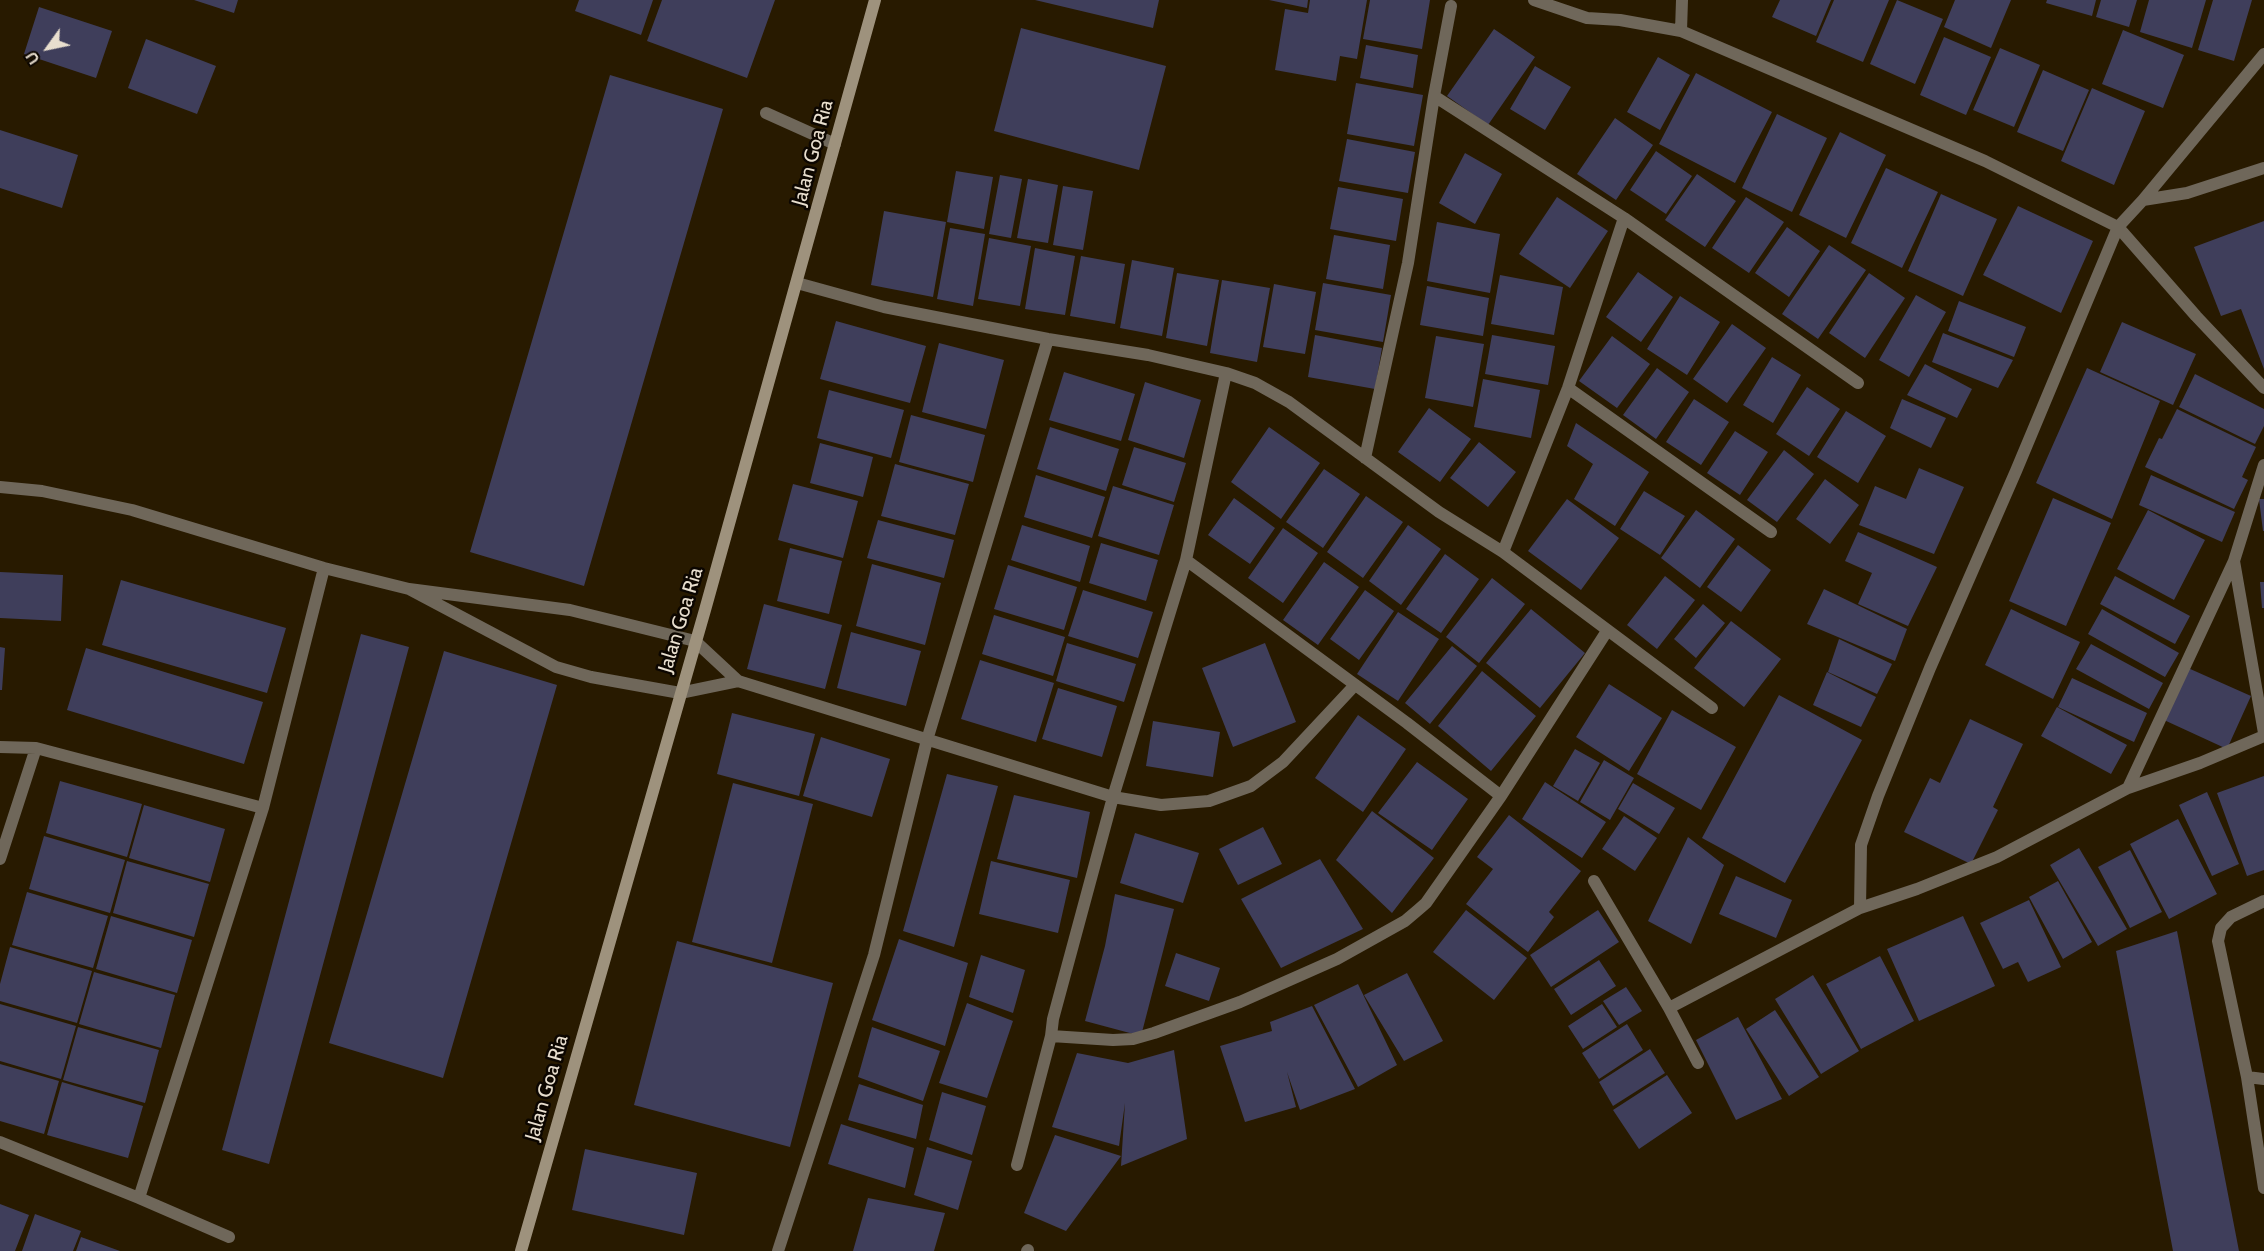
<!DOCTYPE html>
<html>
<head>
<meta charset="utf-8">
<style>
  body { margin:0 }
  #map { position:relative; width:2264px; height:1251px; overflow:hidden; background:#281a00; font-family:Cabin,sans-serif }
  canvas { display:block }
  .north { position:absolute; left:18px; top:18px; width:60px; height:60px; -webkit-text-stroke:4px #0c0600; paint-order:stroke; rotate:237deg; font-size:16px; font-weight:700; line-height:24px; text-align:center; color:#e8dece }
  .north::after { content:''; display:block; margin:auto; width:21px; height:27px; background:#e8dece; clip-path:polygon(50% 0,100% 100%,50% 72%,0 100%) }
</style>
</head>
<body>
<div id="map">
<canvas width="2264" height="1251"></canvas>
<div class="north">U</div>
</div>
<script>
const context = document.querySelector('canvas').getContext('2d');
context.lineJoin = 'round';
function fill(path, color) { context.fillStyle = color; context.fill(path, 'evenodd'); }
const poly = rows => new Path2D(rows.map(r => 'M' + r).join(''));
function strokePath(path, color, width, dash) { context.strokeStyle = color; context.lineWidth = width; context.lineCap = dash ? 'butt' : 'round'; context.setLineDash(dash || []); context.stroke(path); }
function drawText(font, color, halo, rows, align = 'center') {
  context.font = font + ' Cabin,sans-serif'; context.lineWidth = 5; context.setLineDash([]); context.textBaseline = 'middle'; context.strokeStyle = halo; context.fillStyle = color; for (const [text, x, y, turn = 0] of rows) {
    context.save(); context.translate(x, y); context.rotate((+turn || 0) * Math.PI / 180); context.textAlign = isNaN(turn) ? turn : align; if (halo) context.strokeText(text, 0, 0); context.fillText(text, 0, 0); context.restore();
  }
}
const building = poly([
  [194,0,238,0,234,13],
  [579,0,653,0,641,35,575,11],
  [662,0,775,0,747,78,647,41],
  [1035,0,1159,0,1153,28],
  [1269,0,1308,0,1307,8],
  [1310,0,1367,0,1357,59,1340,56,1336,81,1275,70,1285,9,1308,13],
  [1370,0,1430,0,1422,49,1363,39],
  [1780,0,1831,0,1816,36,1772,17],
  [1834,0,1889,0,1863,62,1816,42],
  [1897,0,1943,19,1915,84,1870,64],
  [1955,0,2011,0,1991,48,1944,27],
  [2047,0,2096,0,2092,16,2046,3],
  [2101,0,2137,0,2129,27,2096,17],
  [2149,0,2206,0,2192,48,2140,32],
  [2213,0,2252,0,2234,61,2198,50],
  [39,7,112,31,96,78,24,54],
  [1021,28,1166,66,1139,170,994,131],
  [1494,29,1535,57,1488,125,1447,96],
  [2123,30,2184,55,2163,108,2102,84],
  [1944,37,1991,57,1966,115,1920,95],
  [146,39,216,66,197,114,128,88],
  [1366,45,1418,55,1413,88,1360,78],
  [2000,48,2040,65,2014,127,1973,110],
  [1658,57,1690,75,1660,130,1627,112],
  [1535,66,1571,87,1545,130,1510,109],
  [2043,70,2089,90,2063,151,2017,132],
  [1696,73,1772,112,1735,183,1659,144],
  [610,75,723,109,584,586,470,552],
  [1356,83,1423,95,1414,146,1347,134],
  [2092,88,2145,111,2114,185,2061,161],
  [1777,114,1827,138,1792,212,1742,188],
  [1615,118,1653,145,1616,200,1577,174],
  [0,130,78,155,62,208,0,188],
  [1840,132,1886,155,1846,238,1799,215],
  [1347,139,1415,152,1408,193,1339,181],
  [1656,151,1692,176,1666,214,1630,190],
  [1465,153,1502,174,1475,224,1439,203],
  [1886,168,1938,192,1902,268,1851,243],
  [956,171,993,177,984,229,947,222],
  [1697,174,1736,201,1705,247,1665,220],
  [1000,175,1022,179,1011,238,989,234],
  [1028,179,1058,185,1048,243,1017,238],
  [1063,186,1093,191,1083,250,1053,245],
  [1338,187,1403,199,1396,241,1330,229],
  [1941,194,1997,219,1963,296,1908,271],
  [1557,197,1608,231,1570,288,1519,254],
  [1746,197,1784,222,1749,273,1712,248],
  [2018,206,2093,241,2061,313,1983,275],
  [884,211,946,222,933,297,871,285],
  [2264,221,2264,369,2241,309,2221,316,2194,247],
  [1437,222,1500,234,1490,293,1427,281],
  [1787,227,1820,251,1789,297,1755,273],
  [950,228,985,234,973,306,937,299],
  [1334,235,1390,245,1383,289,1326,279],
  [989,238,1031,246,1020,306,978,299],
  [1829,245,1866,270,1818,339,1782,314],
  [1035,248,1075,256,1065,315,1025,309],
  [1081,256,1125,264,1115,324,1070,316],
  [1132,260,1174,268,1162,336,1120,328],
  [1638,272,1673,297,1641,342,1606,317],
  [1177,273,1219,280,1207,346,1166,338],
  [1869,273,1905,298,1865,358,1829,333],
  [1500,275,1563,287,1554,335,1491,324],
  [1222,280,1270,288,1257,362,1210,353],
  [1323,283,1391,295,1383,342,1315,330],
  [1274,284,1316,292,1305,354,1263,347],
  [1427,286,1489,298,1483,336,1420,325],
  [1916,295,1946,312,1909,377,1879,360],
  [1680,296,1720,322,1687,375,1647,349],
  [1959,301,2026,327,2014,357,1948,331],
  [836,321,926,346,910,403,820,379],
  [2122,322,2196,354,2173,405,2100,372],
  [1732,324,1766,348,1727,403,1693,379],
  [1943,333,2013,360,1998,388,1932,362],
  [1315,335,1382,348,1375,389,1308,377],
  [1492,335,1555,346,1548,385,1485,374],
  [1436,336,1484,344,1473,407,1425,398],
  [1612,336,1650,364,1617,408,1579,381],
  [939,343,1004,360,986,429,922,412],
  [1772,357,1801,375,1773,423,1743,405],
  [1925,364,1972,389,1957,418,1907,395],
  [1657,368,1689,392,1656,439,1623,415],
  [2087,368,2160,401,2112,519,2036,483],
  [1064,372,1135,394,1121,441,1049,420],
  [2195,374,2264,409,2264,426,2255,444,2179,407],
  [1483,379,1540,390,1531,438,1474,427],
  [1145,382,1201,400,1184,458,1128,440],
  [1807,387,1840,409,1809,456,1776,434],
  [829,390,904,410,891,458,817,438],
  [1694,399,1729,422,1701,465,1666,442],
  [1902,399,1946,418,1931,448,1890,428],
  [1429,408,1471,439,1440,482,1398,452],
  [2177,409,2256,447,2242,477,2248,480,2234,509,2145,467,2159,438,2162,439],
  [1846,411,1886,436,1858,483,1817,457],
  [911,415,985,435,973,482,899,462],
  [1576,423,1649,472,1615,526,1574,499,1593,464,1567,446],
  [1050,427,1119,449,1106,491,1037,469],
  [1269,427,1320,463,1281,519,1231,482],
  [1735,431,1768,452,1740,495,1707,473],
  [1479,442,1516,472,1488,507,1450,478],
  [820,443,873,457,863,497,810,483],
  [1134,447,1186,463,1174,502,1122,485],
  [1784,450,1814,474,1777,522,1747,500],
  [895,464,969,484,955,535,881,516],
  [1919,468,1964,487,1934,554,1859,525,1875,486,1906,499],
  [1324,469,1360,494,1323,548,1286,522],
  [1036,475,1105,497,1092,538,1024,517],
  [2151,475,2235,512,2222,542,2139,505],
  [1825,479,1859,505,1830,544,1796,519],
  [793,484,858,501,843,558,778,540],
  [1113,486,1174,505,1159,555,1098,536],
  [1644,491,1685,516,1660,555,1620,529],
  [1366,496,1403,522,1363,578,1327,552],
  [1234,498,1275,528,1250,564,1208,535],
  [2053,498,2111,523,2066,626,2009,601],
  [1567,499,1619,538,1581,590,1528,551],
  [2259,499,2264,499,2264,531,2263,531],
  [1696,510,1735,539,1700,588,1661,558],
  [2148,510,2205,540,2174,600,2117,569],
  [878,520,954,540,944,578,867,558],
  [1022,525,1090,546,1080,582,1011,560],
  [1408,525,1441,549,1401,605,1369,581],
  [1283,528,1318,553,1283,603,1248,578],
  [1858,532,1937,567,1908,626,1858,604,1872,573,1845,561],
  [1101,543,1158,560,1146,601,1089,583],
  [1738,545,1771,570,1741,612,1707,587],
  [790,548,842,561,829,614,777,601],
  [1445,554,1479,579,1441,633,1406,609],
  [1324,562,1359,587,1318,645,1283,620],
  [872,564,941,583,925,645,856,626],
  [1008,565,1077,587,1064,630,994,609],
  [0,572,63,575,61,621,0,618],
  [1665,576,1695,600,1657,649,1627,625],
  [2115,576,2190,616,2175,644,2100,604],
  [1492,578,1525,604,1479,663,1446,637],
  [121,580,286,628,267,693,102,645],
  [2260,582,2264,582,2264,608,2262,608],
  [1824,589,1907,629,1895,661,1807,624],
  [1083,590,1153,612,1138,658,1068,636],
  [1365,590,1394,611,1359,660,1330,639],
  [764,604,842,625,825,689,747,669],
  [1703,604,1725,623,1696,658,1674,639],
  [1531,609,1585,653,1540,708,1486,663],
  [2011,609,2080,642,2053,699,1985,665],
  [2102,609,2179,653,2165,677,2088,634],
  [1398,612,1439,639,1398,701,1357,674],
  [994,615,1065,637,1053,676,982,654],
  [1731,621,1781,659,1744,707,1694,668],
  [851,632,921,651,906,706,837,688],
  [361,634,409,647,269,1164,222,1150],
  [1839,639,1892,664,1877,694,1828,672],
  [1067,643,1136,664,1124,702,1056,681],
  [1265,643,1296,722,1233,747,1202,668],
  [2091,644,2163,683,2149,709,2076,669],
  [1452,646,1477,666,1430,724,1405,703],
  [0,647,5,648,2,690,0,690],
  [86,648,263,702,244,764,67,710],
  [444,651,557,685,443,1078,329,1043],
  [980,660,1054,683,1036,742,961,719],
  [2188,668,2251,696,2227,749,2164,720],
  [1482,671,1536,716,1491,771,1438,726],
  [1827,672,1876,697,1861,727,1813,705],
  [2072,678,2147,713,2134,742,2058,707],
  [1609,684,1662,718,1629,771,1576,737],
  [1058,688,1117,706,1102,757,1042,739],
  [1779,695,1862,740,1785,883,1702,838],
  [2057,707,2127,745,2111,774,2041,736],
  [1672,710,1736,747,1701,810,1637,774],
  [732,713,815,734,799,796,717,774],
  [1358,715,1406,749,1363,812,1315,778],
  [1970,719,2023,744,1993,807,1998,810,1971,864,1904,832,1930,778,1940,783],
  [1153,721,1220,732,1213,777,1146,766],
  [821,737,890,759,872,817,803,796],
  [1575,749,1600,763,1578,801,1553,786],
  [1604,760,1634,778,1610,820,1580,802],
  [1417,762,1468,799,1432,850,1378,813],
  [947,774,998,786,954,947,903,931],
  [2264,776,2264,870,2247,876,2217,793],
  [60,781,142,804,127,857,46,833],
  [1545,782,1606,822,1582,858,1522,819],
  [733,783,813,804,772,963,692,942],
  [1633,783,1675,808,1659,834,1618,809],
  [2207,792,2239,864,2212,876,2179,805],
  [1014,795,1090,812,1077,878,997,859],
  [144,805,225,829,210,882,129,858],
  [1372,811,1434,858,1392,913,1336,860],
  [1509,815,1581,871,1549,912,1554,917,1528,952,1466,904,1493,869,1477,857],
  [1624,816,1657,838,1635,871,1602,849],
  [2178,819,2217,894,2169,919,2130,844],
  [1263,827,1282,864,1238,885,1219,849],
  [1135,833,1199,853,1183,903,1120,883],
  [44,836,125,860,110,913,29,889],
  [1688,837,1724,865,1691,944,1648,921],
  [2079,848,2127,929,2098,946,2050,865],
  [2130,850,2162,912,2130,928,2098,867],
  [1320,859,1363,929,1281,968,1241,899],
  [127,861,209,884,194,937,113,913],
  [991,861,1070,880,1058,933,979,914],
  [1736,876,1792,900,1776,938,1719,914],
  [2058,881,2092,942,2063,959,2029,897],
  [27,892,108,916,93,968,12,945],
  [1115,894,1174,909,1141,1036,1085,1021,1105,946],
  [2029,900,2061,967,2028,982,2018,962,2003,969,1980,923],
  [1466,910,1527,958,1494,1000,1433,952],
  [1598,910,1619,942,1551,987,1530,955],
  [111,916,192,940,177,993,96,969],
  [1963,916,1995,986,1919,1021,1887,949],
  [2177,931,2239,1251,2173,1251,2116,951],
  [899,939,968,963,945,1046,872,1020],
  [677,941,833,983,790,1147,634,1105],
  [10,947,92,971,77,1023,0,1001,0,984],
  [1176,953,1220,968,1209,1001,1165,986],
  [981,955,1025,970,1013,1013,969,997],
  [1880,956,1914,1021,1861,1049,1826,984],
  [1599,960,1616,986,1571,1015,1554,989],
  [94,972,175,995,161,1048,79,1024],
  [1407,973,1443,1041,1404,1061,1364,995],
  [1813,975,1859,1051,1821,1074,1775,999],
  [1358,984,1397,1065,1358,1087,1314,1005],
  [1626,987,1642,1011,1619,1025,1603,1001],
  [967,1003,1013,1021,987,1098,939,1083],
  [0,1004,76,1026,61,1079,0,1061],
  [1602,1004,1617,1027,1583,1049,1568,1026],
  [1312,1006,1355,1089,1300,1110,1287,1072,1296,1107,1245,1122,1220,1046,1272,1031,1270,1022],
  [1775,1010,1819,1077,1789,1096,1746,1029],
  [1738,1017,1782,1099,1736,1120,1696,1040],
  [1627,1024,1643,1050,1599,1079,1582,1053],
  [78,1027,159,1050,145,1103,63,1080],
  [872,1027,940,1051,923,1101,858,1077],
  [1650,1049,1665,1073,1613,1106,1599,1082],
  [1174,1050,1187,1139,1121,1166,1125,1103,1119,1146,1052,1127,1077,1053,1128,1063],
  [0,1064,59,1081,44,1134,0,1121],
  [1667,1075,1692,1113,1639,1149,1613,1110],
  [62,1082,143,1106,128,1158,47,1135],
  [859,1084,923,1105,916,1139,848,1120],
  [942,1092,986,1106,972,1155,929,1140],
  [841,1124,914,1148,905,1188,828,1164],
  [1055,1135,1121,1156,1066,1231,1024,1213],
  [927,1147,972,1161,958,1210,914,1195],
  [585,1149,697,1173,684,1235,572,1210],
  [868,1198,945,1213,934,1251,853,1251],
  [0,1204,29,1215,15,1251,0,1251],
  [35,1214,81,1231,73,1251,22,1251],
  [81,1237,120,1251,76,1251]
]);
const service = poly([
  [766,113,835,144]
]);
const minor = poly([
  [1534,0,1587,18,1620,20,1681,31,1985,161,2118,227,2196,316,2264,388],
  [1681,31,1682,0],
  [1434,96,1624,218,1858,383],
  [2143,200,2187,193,2264,168],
  [797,283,884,307,1048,339,1148,355,1226,373,1255,383,1289,402,1439,512,1503,552,1712,708],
  [1226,373,1186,560,1407,723,1501,796],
  [1568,388,1771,532],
  [1365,458,1408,263,1434,96,1451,6],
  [0,487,42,491,132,510,324,568,409,589],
  [1503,552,1568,388,1624,218],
  [1186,560,1113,797,1161,805,1209,801,1251,786,1283,762,1355,685],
  [2234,561,2264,733],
  [738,681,680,693,591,677,556,667,409,589,570,610,695,641,738,681,1113,797,1053,1019,1051,1036,1113,1040,1133,1039,1154,1033,1240,1002,1337,959,1405,921,1418,910,1426,903,1501,796,1607,631],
  [0,747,36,748,263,808],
  [2128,788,2234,561,2264,465],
  [0,859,36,748],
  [1594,881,1669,1008,1698,1063],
  [2264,901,2231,917,2221,928,2218,941,2247,1077,2264,1079],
  [1860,908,1861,845,1878,796,1930,668,2016,471,2118,227,2143,200,2264,54],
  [1669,1008,1860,908,1917,889,1997,857,2128,788,2200,763,2264,736],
  [2247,1077,2264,1188],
  [0,1142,139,1198,263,808,324,568],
  [1017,1165,1051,1036],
  [139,1198,229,1237],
  [778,1251,874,955,927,740,1048,339],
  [1027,1251,1028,1250]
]);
const secondary = poly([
  [521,1251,705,610,875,0]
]);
const streetNames = [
  ["Jalan Goa Ria",813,153,-75],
  ["Jalan Goa Ria",681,620,-73],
  ["Jalan Goa Ria",547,1088,-74]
];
fill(building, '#3f3e5b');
strokePath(service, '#6f675a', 12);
strokePath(minor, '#6f675a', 12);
strokePath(secondary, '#9e927d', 12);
drawText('20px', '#e8dece', '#0c0600', streetNames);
</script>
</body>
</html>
